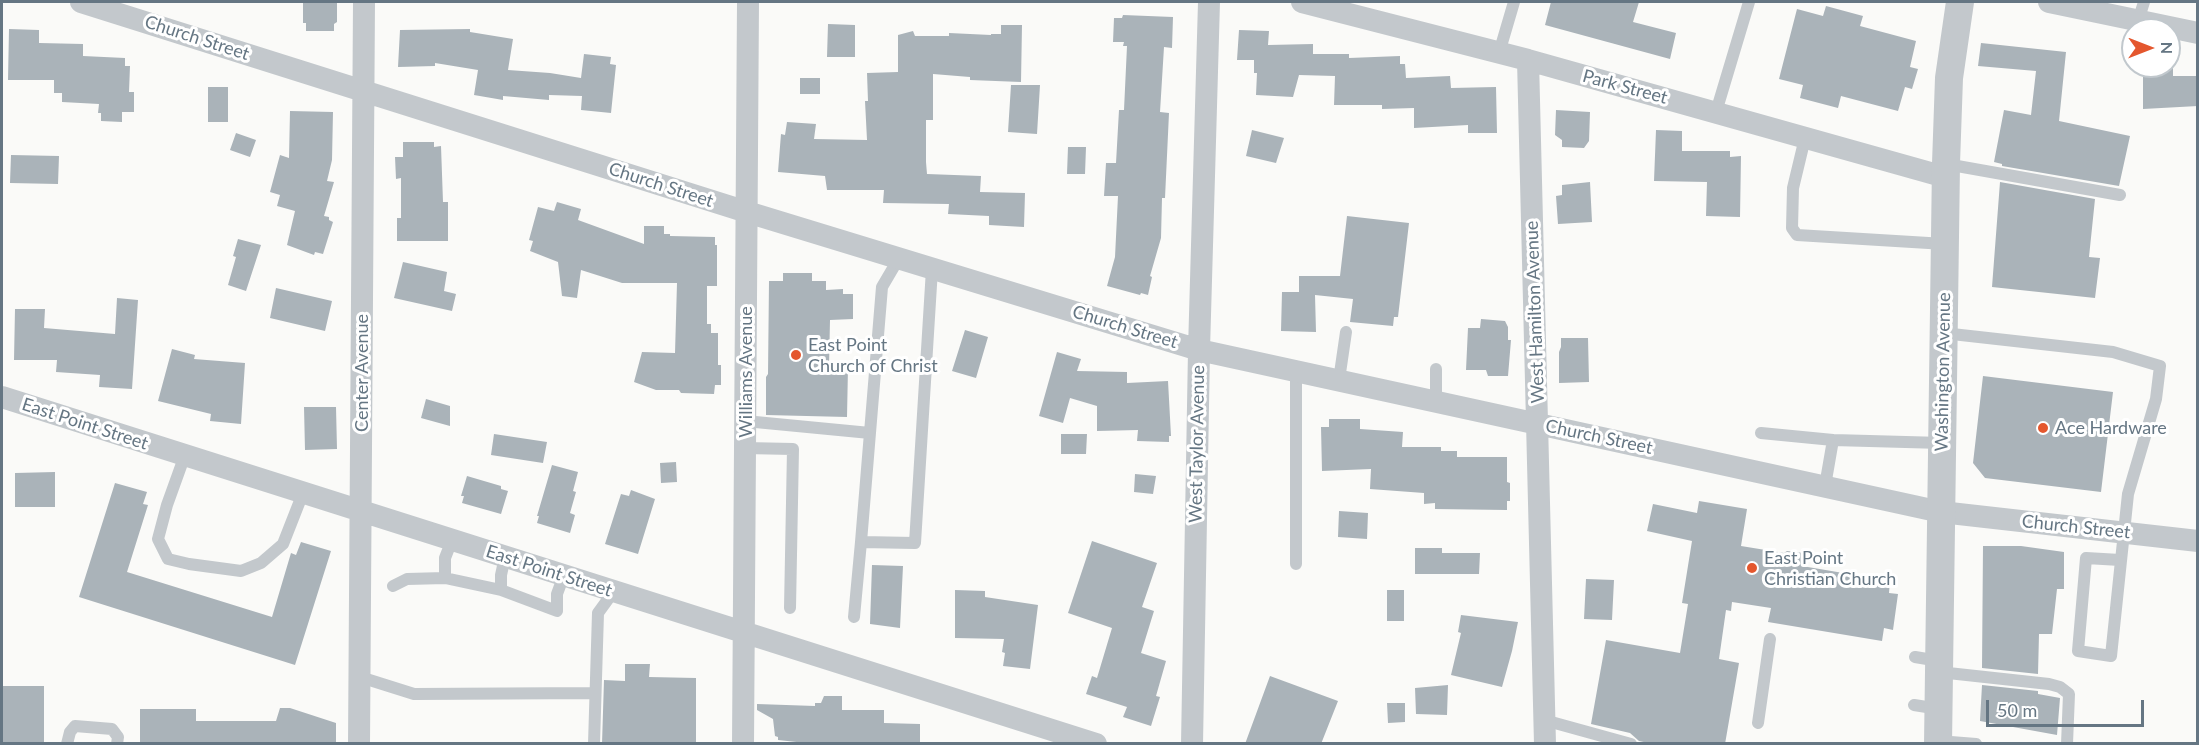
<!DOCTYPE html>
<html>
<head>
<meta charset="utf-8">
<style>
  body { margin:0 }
  #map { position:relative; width:2199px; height:745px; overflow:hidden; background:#fafaf8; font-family:Lato,sans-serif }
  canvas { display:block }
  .frame { position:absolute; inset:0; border:3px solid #657683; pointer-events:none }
  .north { position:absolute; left:2121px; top:18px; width:60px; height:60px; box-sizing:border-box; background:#fff; border:2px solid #c1c8cd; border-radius:50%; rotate:90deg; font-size:16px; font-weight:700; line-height:24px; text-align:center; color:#657683 }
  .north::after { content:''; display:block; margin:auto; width:21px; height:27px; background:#e4572e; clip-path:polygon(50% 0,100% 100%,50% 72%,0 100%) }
  .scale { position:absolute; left:1986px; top:700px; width:158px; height:27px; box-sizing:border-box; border:3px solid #657683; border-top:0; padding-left:8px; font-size:18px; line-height:21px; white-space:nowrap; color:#657683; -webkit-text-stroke:4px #fff; paint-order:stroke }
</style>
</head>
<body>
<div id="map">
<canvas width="2199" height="745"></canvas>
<div class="frame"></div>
<div class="north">N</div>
<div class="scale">50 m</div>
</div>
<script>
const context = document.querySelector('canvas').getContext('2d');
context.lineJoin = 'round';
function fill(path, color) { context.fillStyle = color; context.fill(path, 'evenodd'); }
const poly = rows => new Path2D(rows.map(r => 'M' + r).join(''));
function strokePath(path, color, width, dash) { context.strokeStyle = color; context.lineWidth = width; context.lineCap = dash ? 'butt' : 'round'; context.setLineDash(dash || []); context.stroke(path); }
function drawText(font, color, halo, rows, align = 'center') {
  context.font = font + ' Lato,sans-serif'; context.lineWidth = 6; context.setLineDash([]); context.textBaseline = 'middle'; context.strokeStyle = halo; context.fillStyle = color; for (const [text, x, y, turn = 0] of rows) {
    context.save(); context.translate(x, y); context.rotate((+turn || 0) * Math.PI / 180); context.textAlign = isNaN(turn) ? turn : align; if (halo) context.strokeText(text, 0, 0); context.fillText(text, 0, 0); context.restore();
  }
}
const building = poly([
  [303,2,337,2,337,22,334,24,334,31,306,31,306,23,303,23],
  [1551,2,1639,2,1633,22,1676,33,1670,59,1545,25],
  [1826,6,1863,16,1860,26,1916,41,1910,67,1918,69,1912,89,1905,87,1898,111,1841,96,1838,108,1800,98,1803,85,1779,79,1797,9,1823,16],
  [1123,15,1173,17,1172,48,1164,47,1160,112,1169,113,1165,198,1162,198,1161,238,1150,276,1152,277,1148,295,1141,293,1140,295,1107,286,1115,257,1118,196,1104,196,1106,163,1116,163,1119,110,1124,110,1127,46,1123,46,1124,42,1113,42,1114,18,1122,18],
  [828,24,855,25,855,57,827,57],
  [1001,25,1022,25,1021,82,970,80,970,77,933,74,933,120,926,120,926,162,927,174,981,176,980,192,1025,193,1024,227,989,225,989,216,948,214,949,204,883,203,884,190,827,190,825,176,778,172,781,134,785,135,787,122,816,124,814,139,867,140,865,101,868,101,867,73,898,72,898,35,913,31,915,36,949,36,949,33,991,35,991,34,1001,34],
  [9,29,39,30,39,43,83,44,83,56,125,58,125,66,130,66,129,92,134,92,134,112,122,112,122,122,101,121,101,113,98,113,99,104,62,102,62,93,54,93,54,80,8,80],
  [470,29,470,32,513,39,508,70,550,73,581,78,584,54,611,57,610,64,616,65,611,113,581,110,582,96,549,95,549,100,503,96,503,100,474,95,478,70,435,63,435,66,398,67,400,30],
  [1239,30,1269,31,1268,45,1313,44,1313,54,1349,54,1349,58,1400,56,1400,64,1405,64,1406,78,1450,76,1451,88,1496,87,1497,133,1468,133,1468,125,1414,128,1414,108,1382,109,1382,105,1334,105,1335,76,1299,75,1293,97,1256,95,1257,73,1254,73,1254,60,1237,60],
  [1981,43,2066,52,2059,121,2130,136,2119,186,2002,166,2002,164,1994,162,2004,110,2031,115,2036,71,1978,66],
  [2143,66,2173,66,2173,76,2198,76,2198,106,2143,109],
  [800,78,820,78,820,94,800,94],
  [1011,85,1040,85,1037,134,1008,132],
  [208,87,228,87,228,122,208,122],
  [1556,110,1590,112,1589,141,1584,148,1562,147,1562,140,1555,135],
  [290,111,333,112,332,160,327,181,334,182,324,216,329,217,329,220,333,222,323,254,315,252,314,255,287,245,295,211,277,206,280,195,270,192,280,155,289,158],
  [1252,130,1284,138,1276,163,1246,156],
  [1656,130,1682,131,1682,151,1730,151,1730,157,1741,156,1740,217,1706,216,1707,182,1654,181],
  [236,133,256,140,250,157,230,150],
  [403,142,434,142,434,147,441,146,443,202,448,202,448,241,397,241,397,218,401,218,401,178,396,179,395,157,403,157],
  [1068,147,1086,147,1085,174,1067,174],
  [11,155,59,156,58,184,10,183],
  [1590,182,1592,222,1558,224,1556,196,1562,195,1562,185],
  [2000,182,2095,199,2089,257,2100,258,2095,298,1992,287],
  [557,202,581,209,578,220,644,244,644,226,664,226,664,234,670,234,670,236,715,237,715,245,717,245,717,286,707,286,707,324,711,324,711,333,718,333,718,365,721,365,721,385,715,385,714,394,681,393,679,390,656,390,634,382,642,352,675,353,677,283,622,283,581,270,577,298,562,296,558,262,530,251,533,241,529,240,538,207,554,211],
  [1347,216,1409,223,1398,317,1394,317,1393,326,1350,322,1353,299,1315,295,1316,332,1281,331,1282,292,1299,292,1299,276,1340,276],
  [238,239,261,245,246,291,228,285,236,257,233,256],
  [403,262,447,272,444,291,456,294,452,311,394,298],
  [783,273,812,273,812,281,826,281,826,290,843,289,843,294,853,294,853,319,830,320,829,367,848,367,847,417,766,415,766,377,768,374,769,281,783,281],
  [276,288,332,301,325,331,270,318],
  [117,298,138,300,132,389,99,387,100,375,56,372,57,360,14,360,15,309,45,309,44,328,115,334],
  [1481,319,1505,321,1508,327,1508,340,1511,340,1508,376,1488,376,1486,370,1466,370,1468,328,1480,328],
  [965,330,988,337,976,378,952,371],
  [1561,338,1588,338,1589,382,1559,383,1559,352,1561,347],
  [172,349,195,355,194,359,245,363,241,424,210,421,211,414,158,401],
  [1057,352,1081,359,1077,371,1127,372,1127,383,1168,381,1171,436,1169,436,1169,442,1137,441,1138,430,1097,431,1097,406,1070,398,1063,423,1039,416],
  [1983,376,2113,392,2101,492,1985,478,1973,463],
  [426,399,450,406,450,426,421,418],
  [304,407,336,407,337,449,305,450],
  [1329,419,1360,419,1360,429,1403,432,1402,447,1441,447,1441,451,1457,451,1457,457,1507,457,1507,482,1510,483,1510,501,1507,501,1507,510,1435,509,1435,503,1424,504,1424,493,1370,489,1371,469,1322,471,1321,427,1329,427],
  [494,434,547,442,543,463,491,455],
  [1061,434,1087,434,1086,454,1061,454],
  [676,462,677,482,661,483,660,463],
  [552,465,578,472,573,491,576,492,570,513,575,515,570,533,537,523,539,516,537,516],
  [55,472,55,507,15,507,15,473],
  [1135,474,1156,476,1153,494,1134,492],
  [467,476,501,486,501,489,508,491,501,514,462,503,464,496,461,496],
  [115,483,147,492,143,504,148,505,127,572,272,617,291,553,296,555,301,542,331,551,295,665,79,597],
  [631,490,655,499,638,554,605,544,621,494,629,496],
  [1699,501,1747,509,1741,546,1784,553,1787,551,1804,553,1802,566,1890,581,1889,593,1898,594,1893,630,1884,628,1882,641,1768,622,1771,608,1732,602,1731,611,1726,610,1719,659,1739,663,1725,744,1653,744,1639,741,1630,733,1591,724,1606,640,1680,653,1688,604,1682,603,1692,541,1647,531,1653,504,1697,513],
  [1339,511,1368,513,1367,539,1338,537],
  [1092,541,1157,563,1142,607,1154,611,1141,653,1166,661,1156,696,1160,697,1151,726,1123,717,1127,707,1086,694,1092,676,1097,678,1112,628,1068,613],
  [1983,546,2021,546,2064,552,2064,589,2057,589,2052,634,2039,634,2038,674,1982,668],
  [1415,548,1442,548,1442,553,1480,553,1479,574,1415,574],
  [872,565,903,566,900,628,870,624],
  [1586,579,1614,580,1612,620,1584,619],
  [955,590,985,591,985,597,1038,605,1030,669,1003,666,1005,653,1002,652,1004,639,955,638],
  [1387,590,1404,590,1404,621,1387,621],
  [1461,615,1518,622,1512,651,1502,687,1451,675,1461,633,1458,632],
  [625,664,650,664,649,677,696,678,696,744,602,744,604,680,625,681],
  [1270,676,1338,701,1321,744,1245,744],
  [1448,685,1447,715,1416,714,1415,688],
  [1982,685,2038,691,2038,694,2060,698,2057,735,1980,721],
  [2,686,44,686,44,744,2,744],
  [824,696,842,696,842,710,884,710,884,723,920,724,920,744,815,744,778,740,778,737,775,736,773,719,757,710,757,704,815,706,815,703,821,703],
  [1387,703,1405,703,1405,722,1388,723],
  [280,708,290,708,336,723,336,744,140,744,140,709,196,709,196,721,276,721]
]);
const service = poly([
  [2138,21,2144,2],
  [1499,53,1514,2],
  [1716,112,1749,2],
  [1805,138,1793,188,1792,228,1797,235,1945,244],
  [1946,164,2120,195],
  [899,258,882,287,861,542,915,543,932,269],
  [1943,333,2113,352,2160,366,2156,399,2128,494,2111,656,2078,651,2086,558,2120,560],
  [1436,369,1436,402],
  [1296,371,1296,564],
  [1339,380,1346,332],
  [745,421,870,433],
  [1761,433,1833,440],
  [745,448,793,449,790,608],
  [185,455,167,505,158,539,168,559,189,564,241,571,261,563,283,544,303,493],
  [1825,486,1833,440,1942,443],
  [445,578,445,558,452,540],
  [393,586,407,579,445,578,501,590,557,611,557,594,564,575],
  [501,590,501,575,505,557],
  [854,617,861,542],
  [1915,657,1939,661],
  [1939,672,2049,684,2060,687,2069,694,2067,744],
  [360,677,414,694,595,693],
  [1914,705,1939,709],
  [1544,720,1631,744],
  [1758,723,1770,639],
  [1938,741,1976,744],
  [67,744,70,732,75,726,112,729,118,737,117,744],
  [594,744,598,613,614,591]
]);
const minor = poly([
  [81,2,747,212,1199,350,1941,512,2198,541],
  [1302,2,1528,60,1945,177],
  [2049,2,2198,33],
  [1528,60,1545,744],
  [2,397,1096,744],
  [359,744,364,2],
  [743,744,748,2],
  [1192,744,1199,350,1209,2]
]);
const tertiary = poly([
  [1938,744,1946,164,1949,78,1960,2]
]);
const markers = [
  [796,355,6,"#e4572e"],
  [2043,428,6,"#e4572e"],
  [1752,568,6,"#e4572e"]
];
const streetNames = [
  ["Church Street",197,38,18],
  ["Park Street",1625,87,15],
  ["Church Street",661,185,18],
  ["West Hamilton Avenue",1535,312,-92],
  ["Church Street",1125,327,17],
  ["Williams Avenue",746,372,-90],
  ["Washington Avenue",1943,372,-89],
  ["Center Avenue",362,373,-90],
  ["East Point Street",85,424,18],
  ["Church Street",1599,437,12],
  ["West Taylor Avenue",1197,444,-89],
  ["Church Street",2076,527,6],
  ["East Point Street",549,571,18]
];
const poiNames = [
  ["East Point",808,345],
  ["Church of Christ",808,366],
  ["Ace Hardware",2055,428],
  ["East Point",1764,558],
  ["Christian Church",1764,579]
];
fill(building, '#aab3b9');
strokePath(service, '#c3c8cc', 12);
strokePath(minor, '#c3c8cc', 22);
strokePath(tertiary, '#c3c8cc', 28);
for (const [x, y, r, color] of markers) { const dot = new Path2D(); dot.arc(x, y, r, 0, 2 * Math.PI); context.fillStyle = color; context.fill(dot); strokePath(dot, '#fff', 2); }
drawText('18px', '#657683', '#fff', streetNames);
drawText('18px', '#657683', '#fff', poiNames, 'left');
</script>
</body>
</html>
